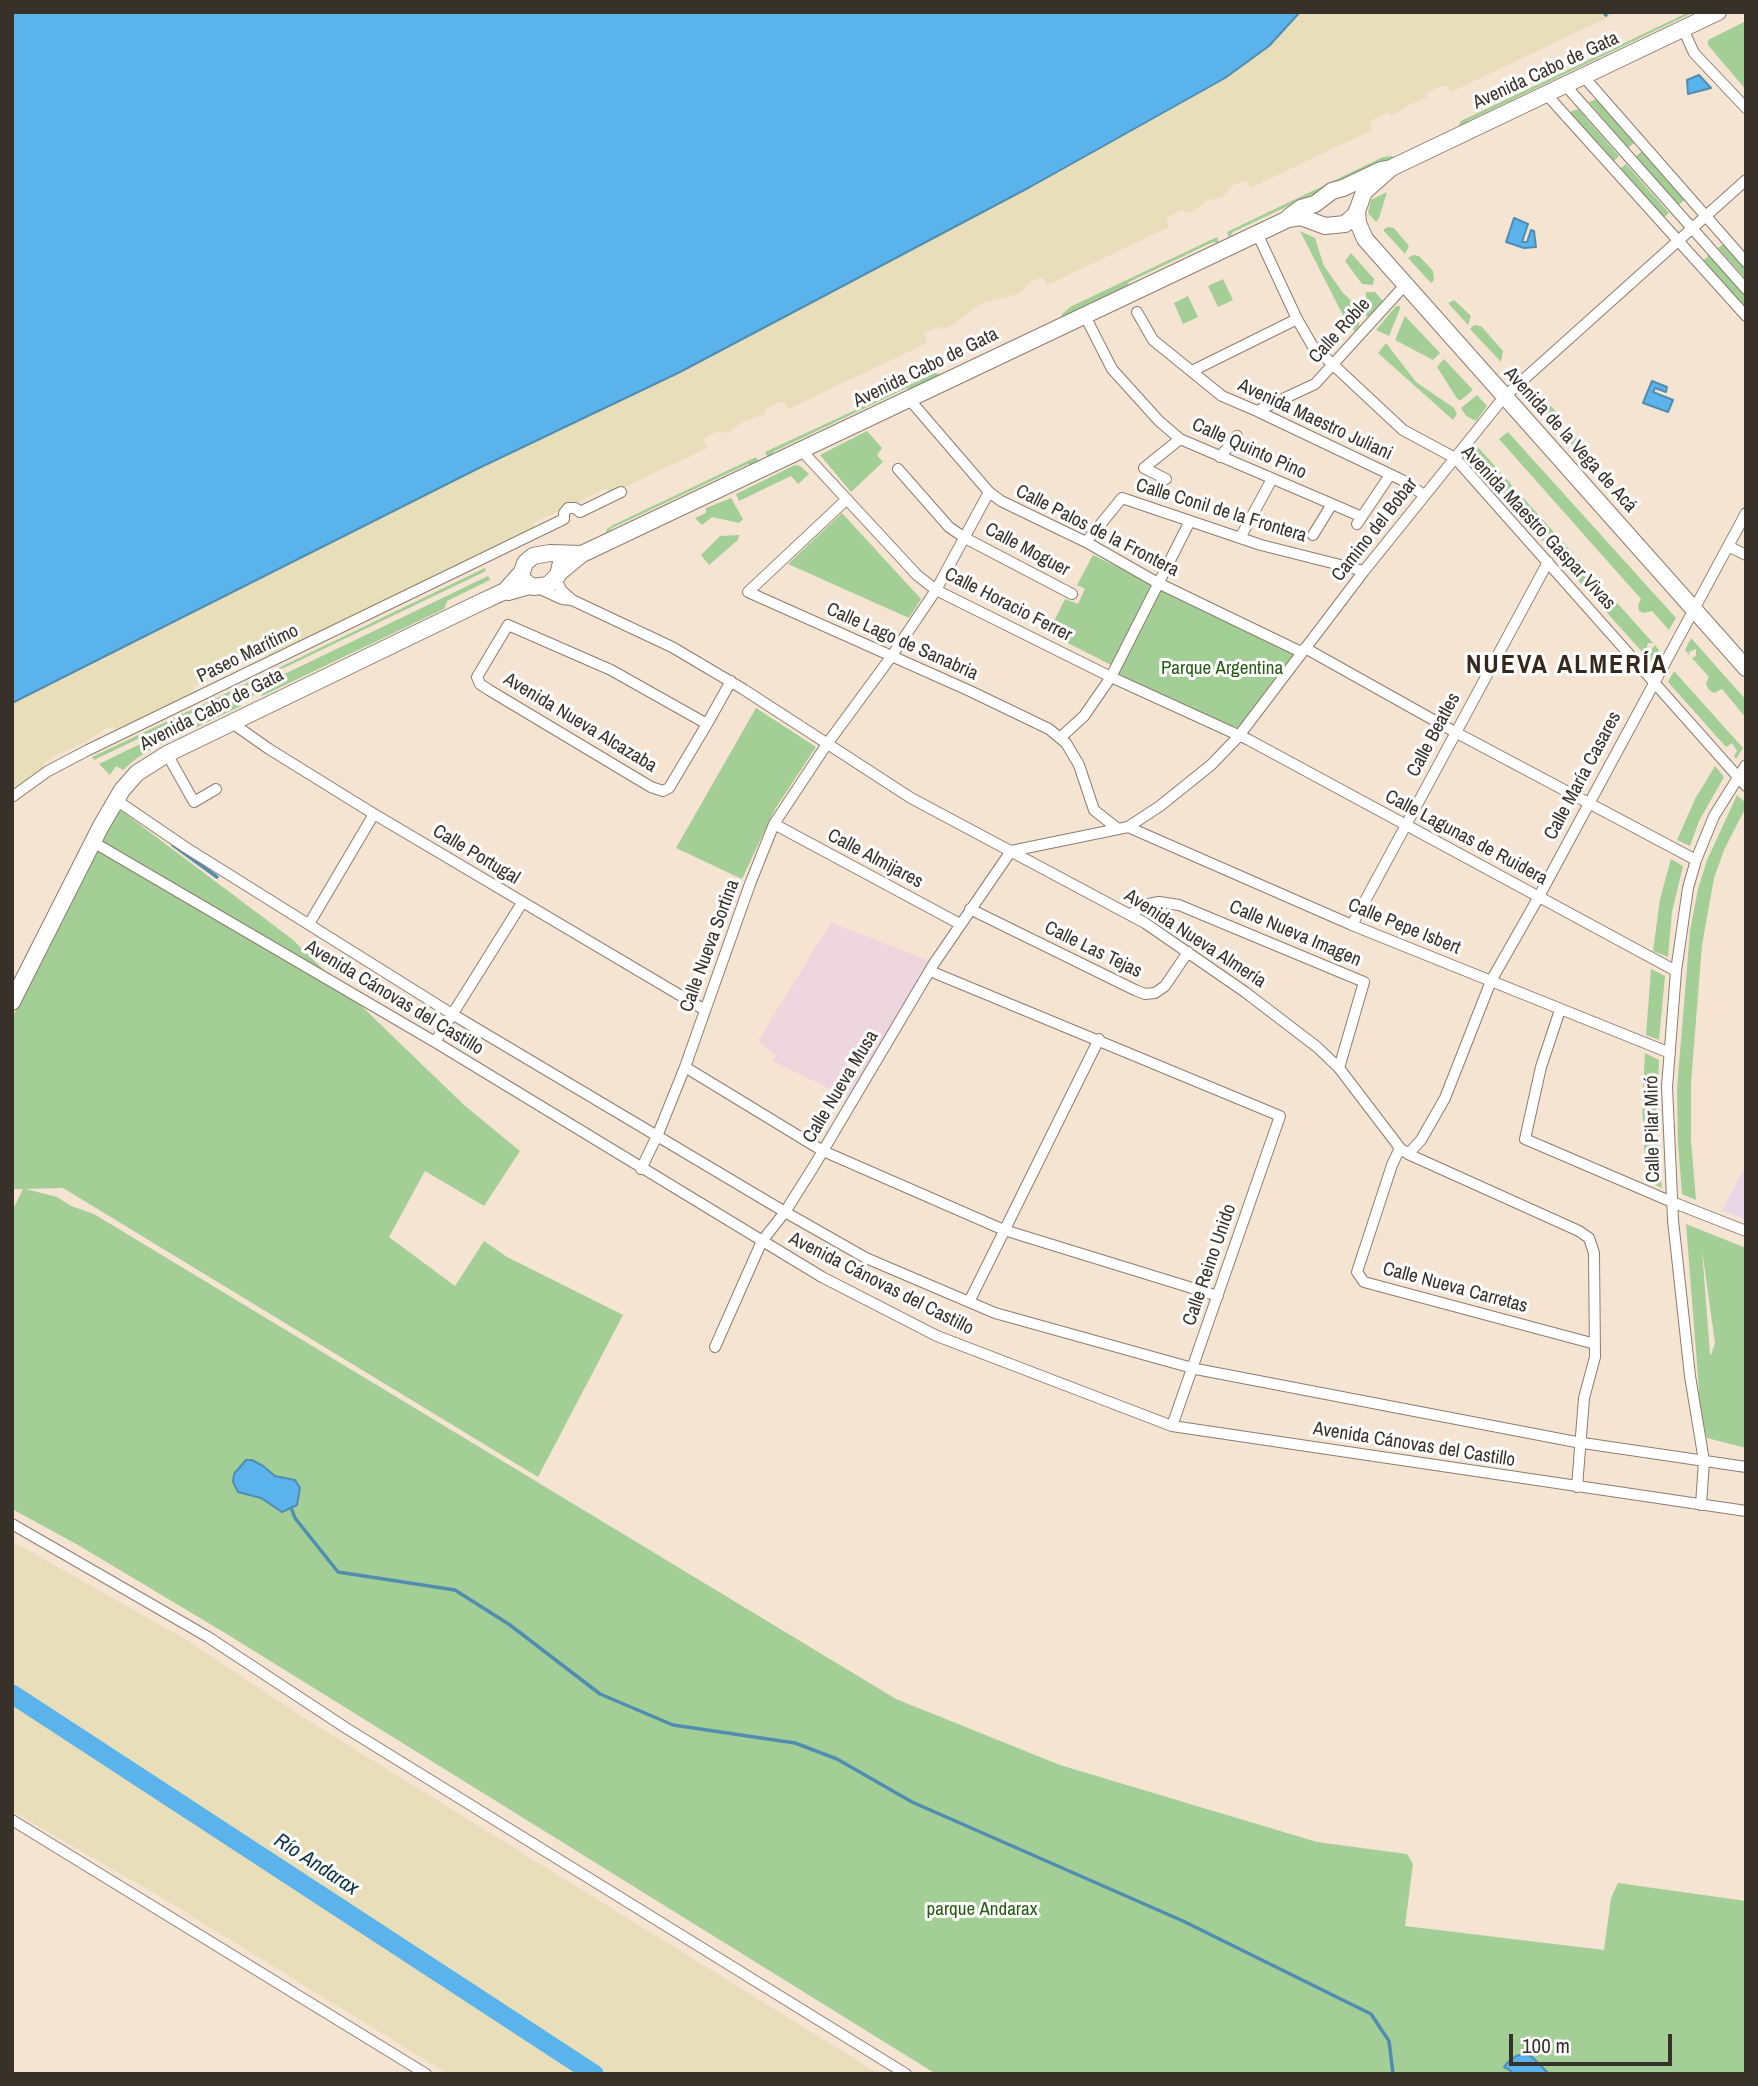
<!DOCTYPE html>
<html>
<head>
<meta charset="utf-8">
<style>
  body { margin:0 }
  #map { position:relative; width:1758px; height:2086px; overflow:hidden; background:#f6e4d3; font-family:"Archivo Narrow",sans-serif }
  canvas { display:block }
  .frame { position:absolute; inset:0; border:14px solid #38312a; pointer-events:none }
  .scale { position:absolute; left:1509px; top:2034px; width:163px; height:32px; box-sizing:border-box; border:4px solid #38312a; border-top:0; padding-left:9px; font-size:21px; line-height:24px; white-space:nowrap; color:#38312a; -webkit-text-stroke:5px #fff; paint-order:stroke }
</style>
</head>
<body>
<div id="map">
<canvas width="1758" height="2086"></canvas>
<div class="frame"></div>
<div class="scale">100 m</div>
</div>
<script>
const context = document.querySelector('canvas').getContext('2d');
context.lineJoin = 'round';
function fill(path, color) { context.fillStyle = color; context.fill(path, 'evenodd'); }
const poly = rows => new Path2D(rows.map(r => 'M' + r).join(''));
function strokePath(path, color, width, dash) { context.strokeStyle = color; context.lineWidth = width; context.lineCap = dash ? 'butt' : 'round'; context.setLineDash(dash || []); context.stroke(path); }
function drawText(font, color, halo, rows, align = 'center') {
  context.font = font + ' "Archivo Narrow",sans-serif'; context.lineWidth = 6; context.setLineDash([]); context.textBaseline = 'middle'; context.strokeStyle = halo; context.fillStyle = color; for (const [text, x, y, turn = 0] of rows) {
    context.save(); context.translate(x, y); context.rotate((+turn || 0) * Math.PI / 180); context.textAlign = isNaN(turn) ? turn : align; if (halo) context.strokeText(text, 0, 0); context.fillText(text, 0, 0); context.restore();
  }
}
const education = poly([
  [1746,1165,1746,1220,1722,1210]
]);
const medical = poly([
  [831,922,929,961,849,1098,772,1061,775,1055,758,1041]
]);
const green = poly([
  [1689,12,1694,12,1468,121,1466,125,1457,129,1461,121],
  [1746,21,1746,90,1708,45,1708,40],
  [1597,99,1634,143,1628,148,1589,102],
  [1578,109,1619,156,1614,161,1570,112],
  [1642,151,1685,199,1679,205,1635,157],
  [1392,156,1396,158,1386,163,1381,162,1233,232,1229,238,1227,232,1383,157],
  [1626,164,1669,213,1663,218,1620,169],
  [1387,192,1379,218,1376,222,1368,213,1371,200],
  [1388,227,1394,228,1409,246,1405,254,1383,230],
  [1300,231,1315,238,1324,266,1343,293,1360,309,1359,326,1355,331,1348,325],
  [1217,237,1219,243,1213,242,1129,282,1127,287,1060,320,1062,314,1070,307],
  [1724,243,1746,267,1746,279,1718,248],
  [1351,253,1374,279,1373,285,1362,284,1345,261],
  [1413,255,1419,256,1433,271,1434,280,1431,283,1408,258],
  [1709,255,1746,297,1744,309,1703,261],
  [1223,279,1233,300,1218,307,1208,286],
  [1366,292,1375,292,1383,301,1369,317,1366,316],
  [1188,296,1198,317,1183,324,1174,303],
  [1454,300,1471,316,1468,325,1448,303],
  [1396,306,1400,306,1400,309,1389,336,1376,330],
  [1405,316,1440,353,1433,360,1395,340],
  [1474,325,1481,326,1503,351,1501,362,1470,329],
  [1386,343,1416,382,1454,408,1457,414,1453,420,1378,353],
  [1444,359,1473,390,1461,400,1458,400,1437,367],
  [935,373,942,375,911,390,907,388,775,451,768,458,765,452],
  [1477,395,1487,406,1476,421,1466,416,1461,408],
  [1543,402,1552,407,1560,416,1562,424,1560,427,1556,427,1538,407],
  [1568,429,1583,444,1584,448,1581,451,1578,451,1562,433,1561,430],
  [867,431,882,448,877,455,883,462,851,492,820,455],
  [1508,432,1676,618,1669,630,1652,611,1644,613,1639,611,1638,605,1641,599,1499,439],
  [1477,446,1653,643,1648,643,1646,650,1649,652,1655,645,1659,650,1652,663,1468,457],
  [756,457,759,463,752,466,748,464,612,528,605,535,607,529,613,525],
  [795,465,800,466,809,474,798,484,791,476,739,501,736,494],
  [731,498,743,519,739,523,712,517,702,525,695,518,706,513,706,508],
  [842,513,921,599,909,618,788,564],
  [739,535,738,540,709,565,701,555,720,536],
  [1093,555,1295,653,1238,728,1233,726,1230,729,1119,674,1121,670,1048,633,1065,599,1078,604,1085,589,1077,585],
  [485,568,486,571,238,690,237,688],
  [488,576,490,580,447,601,444,609,262,696,260,692,244,700,241,695],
  [1691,638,1746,700,1746,718,1722,689,1714,693,1708,689,1706,683,1709,677,1692,658,1696,656,1696,649,1689,652,1690,656,1685,650],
  [1674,671,1743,748,1736,759,1734,756,1737,751,1732,743,1726,747,1668,682],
  [233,690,235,692,94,760,92,757],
  [236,697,241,706,155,747,137,758,123,770,116,766,110,775,99,764],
  [756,708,816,747,775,809,742,879,676,848],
  [1715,766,1724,777,1699,821,1690,846,1677,840,1695,799],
  [1737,795,1746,803,1746,807,1724,850,1714,878,1702,945,1691,1083,1691,1140,1696,1200,1682,1194,1678,1144,1677,1089,1690,931,1698,889,1707,860],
  [119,809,292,939,464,1105,520,1151,484,1206,425,1171,389,1237,455,1286,484,1241,507,1257,623,1315,538,1477,63,1188,26,1189,57,1197,71,1206,94,1214,896,1699,1060,1765,1317,1842,1407,1854,1413,1864,1405,1926,1604,1950,1611,1898,1618,1883,1746,1901,1746,2074,936,2074,230,1636,78,1545,12,1509,12,1211,23,1189,12,1189,12,1018],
  [1671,859,1683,866,1672,912,1668,957,1653,951,1660,899],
  [1651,969,1665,976,1659,1040,1646,1035],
  [1645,1053,1659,1060,1658,1087,1643,1088],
  [1642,1100,1656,1100,1657,1125,1643,1121],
  [1643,1133,1657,1137,1662,1188,1647,1181],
  [1686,1224,1746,1248,1746,1448,1707,1438,1696,1401,1699,1390],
  [1702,1250,1715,1343,1711,1355,1710,1354]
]);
const sand = poly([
  [1300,12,1619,12,1451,92,1447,86,1442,86,1426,93,1427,98,1408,105,1395,114,1390,116,1388,112,1370,121,1372,130,1250,188,1247,181,1243,181,1227,188,1228,192,1222,197,1206,201,1193,211,1185,213,1183,209,1168,217,1166,220,1169,227,1047,285,1043,278,1039,278,1025,285,1026,289,1018,294,982,303,951,326,942,329,940,326,926,332,924,335,927,343,788,409,784,402,780,402,765,409,766,413,763,415,744,421,731,431,723,433,721,430,706,437,704,440,707,448,610,494,607,489,604,489,576,503,571,501,562,506,560,511,534,522,535,529,267,657,264,653,254,657,234,669,193,687,194,693,115,731,113,726,105,729,84,743,53,757,43,764,45,768,12,791,12,703,479,468,680,372,1030,187,1225,78,1269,46],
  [12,1541,190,1642,306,1719,879,2074,448,2074,164,1899,12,1811]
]);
const water = poly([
  [12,12,1300,12,1269,46,1225,78,1030,187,680,372,479,468,12,703,12,12],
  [1699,75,1711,88,1688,94,1687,80,1699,75],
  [1514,218,1528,224,1522,242,1527,242,1531,230,1534,231,1536,247,1524,248,1506,242,1514,218],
  [1652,381,1667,387,1666,392,1655,388,1653,392,1673,400,1668,412,1643,403,1652,381],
  [246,1460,252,1460,263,1466,275,1476,295,1480,300,1488,297,1505,282,1512,261,1498,238,1492,233,1482,234,1474,246,1460],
  [1524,2054,1531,2056,1549,2074,1509,2074,1511,2071,1504,2067,1507,2063,1516,2056,1524,2054]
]);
const stream = poly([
  [1604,12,1606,15],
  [173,845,217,877],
  [292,1510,295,1518,338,1572,455,1590,510,1625,600,1694,673,1725,795,1743,837,1759,912,1802,1183,1921,1371,2014,1389,2041,1393,2074]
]);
const river = poly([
  [12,1694,594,2074]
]);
const street = poly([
  [1683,29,1694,53,1746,108],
  [1584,77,1746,262],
  [1566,86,1746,289],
  [1547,95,1746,316],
  [1257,233,1297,319,1312,345,1403,430,1455,458,1746,786],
  [1137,312,1153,340,1222,396,1257,411,1402,480,1424,495],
  [1085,316,1112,369,1159,421,1180,439,1332,504,1313,535],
  [1192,371,1297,319],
  [909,399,989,492,1001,501,1086,542,1158,583,1301,652],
  [1257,411,1315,384,1405,285],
  [802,451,917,575,936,590,1111,677,1249,740,1676,971],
  [1220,457,1237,436],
  [898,469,949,527,965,538,1072,594],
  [1166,479,1144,468,1180,439],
  [847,499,748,592,970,691,1049,729,1066,743,1079,765,1094,810,1118,829],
  [1332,504,1362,517],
  [1357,524,1390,475],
  [1240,538,1272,479],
  [1086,542,1122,498,1261,545,1364,571],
  [1728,546,1746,555],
  [556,578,561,590,572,600,672,647,743,689,911,798,1145,923,1245,992,1317,1047,1339,1068,1400,1148,1408,1154,1579,1231,1589,1238,1594,1253,1595,1357,1584,1398,1577,1487],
  [536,587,562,599,572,600],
  [1305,648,1455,732,1696,860],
  [232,723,269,749,374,814,705,1010],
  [707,724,611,670,508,625,477,677,480,684,489,690,651,787,663,791,669,788,707,724,731,681],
  [1060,738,1084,716,1111,677,1190,521],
  [167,754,194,802,216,789],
  [12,797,48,771,88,750,564,519,564,513,568,508,575,508,580,512,621,492],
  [116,800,185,847,452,1014,785,1212,866,1258,995,1313,1196,1369,1576,1442,1746,1467],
  [774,824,960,924],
  [1128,827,1352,925,1670,1053],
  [93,842,435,1042,822,1277,937,1336,1172,1426,1746,1511],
  [970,909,1135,990,1145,994,1155,993,1165,986,1188,952],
  [1130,914,1148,904,1159,902,1179,905,1364,982,1339,1068],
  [309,924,374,814],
  [1352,925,1548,562],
  [930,971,1280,1116,1172,1426],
  [1560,1010,1541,1067,1525,1139,1672,1202,1746,1231],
  [435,1042,522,903],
  [685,1067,823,1151,1004,1230,1218,1296],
  [1400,1148,1392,1165,1357,1272,1364,1282,1595,1344],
  [1408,1154,1421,1140,1445,1098,1491,981,1537,900,1746,513],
  [641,1169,658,1134,685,1067,750,884,774,824,827,744,891,657,936,590,989,492],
  [969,1302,1099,1039],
  [715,1347,762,1241,785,1212,814,1166,933,965,1011,851,1128,827,1160,806,1211,765,1238,737,1364,571,1504,397,1746,180],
  [1701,1505,1704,1461,1690,1376,1673,1220,1667,1087,1676,971,1688,888,1696,860,1714,816,1746,765],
  [12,1524,208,1637,346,1728,906,2074],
  [12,1820,426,2074]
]);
const secondary = poly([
  [1357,210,1358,223,1365,239,1746,668],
  [1289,217,1301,208,1315,204,1332,191,1343,188,1381,170,1391,168,1718,12],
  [560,572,582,554,1288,219,1301,217,1325,226,1345,224,1356,214,1364,192,1391,168],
  [523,580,533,587,548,585,558,575,561,563],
  [505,591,522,572,525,563,533,556,550,553,582,554],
  [12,1002,101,826,122,790,137,773,167,754,475,605,505,591,508,592,529,586]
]);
const streetNames = [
  ["Avenida Cabo de Gata",1546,71,-25],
  ["Calle Roble",1340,331,-48],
  ["Avenida Cabo de Gata",926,368,-26],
  ["Avenida Maestro Juliani",1315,420,25],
  ["Avenida de la Vega de Acá",1570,440,48],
  ["Calle Quinto Pino",1249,449,24],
  ["Calle Conil de la Frontera",1221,511,17],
  ["Avenida Maestro Gaspar Vivas",1538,528,47],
  ["Camino del Bobar",1375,530,-52],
  ["Calle Palos de la Frontera",1097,531,27],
  ["Calle Moguer",1027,550,28],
  ["Calle Horacio Ferrer",1008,605,27],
  ["Calle Lago de Sanabria",902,642,24],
  ["Paseo Marítimo",248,654,-26],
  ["Avenida Cabo de Gata",212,710,-27],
  ["Avenida Nueva Alcazaba",580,723,31],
  ["Calle Beatles",1434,735,-62],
  ["Calle María Casares",1583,776,-62],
  ["Calle Lagunas de Ruidera",1466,838,28],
  ["Calle Portugal",476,855,31],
  ["Calle Almijares",875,859,28],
  ["Calle Pepe Isbert",1404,927,22],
  ["Calle Nueva Imagen",1295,934,23],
  ["Avenida Nueva Almería",1195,939,33],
  ["Calle Nueva Sortina",710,946,-70],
  ["Calle Las Tejas",1093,950,26],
  ["Avenida Cánovas del Castillo",394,998,31],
  ["Calle Nueva Musa",841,1087,-59],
  ["Calle Pilar Miró",1653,1129,-91],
  ["Calle Reino Unido",1210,1265,-71],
  ["Avenida Cánovas del Castillo",881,1284,27],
  ["Calle Nueva Carretas",1455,1288,15],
  ["Avenida Cánovas del Castillo",1414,1445,9]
];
const parkNames = [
  ["Parque Argentina",1222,669],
  ["parque Andarax",982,1910]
];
const waterNames = [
  ["Río Andarax",316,1865,33]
];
const districtNames = [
  ["NUEVA ALMERÍA",1567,666]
];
fill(education, '#e9d7e8');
fill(medical, '#eed6df');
fill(green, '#a3cf97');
fill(sand, '#e8deb9');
fill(water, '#5ab4eb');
strokePath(water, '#508db1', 2);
strokePath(stream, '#508db1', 3.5);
strokePath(river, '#5ab4eb', 19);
strokePath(street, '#8d7d6e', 12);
strokePath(secondary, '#8d7d6e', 18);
strokePath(street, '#fff', 10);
strokePath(secondary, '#fff', 16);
drawText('19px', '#38312a', '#fff', streetNames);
drawText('19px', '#255b12', '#fff', parkNames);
drawText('italic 21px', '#0b344a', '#fff', waterNames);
context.letterSpacing = '2px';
drawText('bold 26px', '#36281b', '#fff', districtNames);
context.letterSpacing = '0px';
</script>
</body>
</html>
